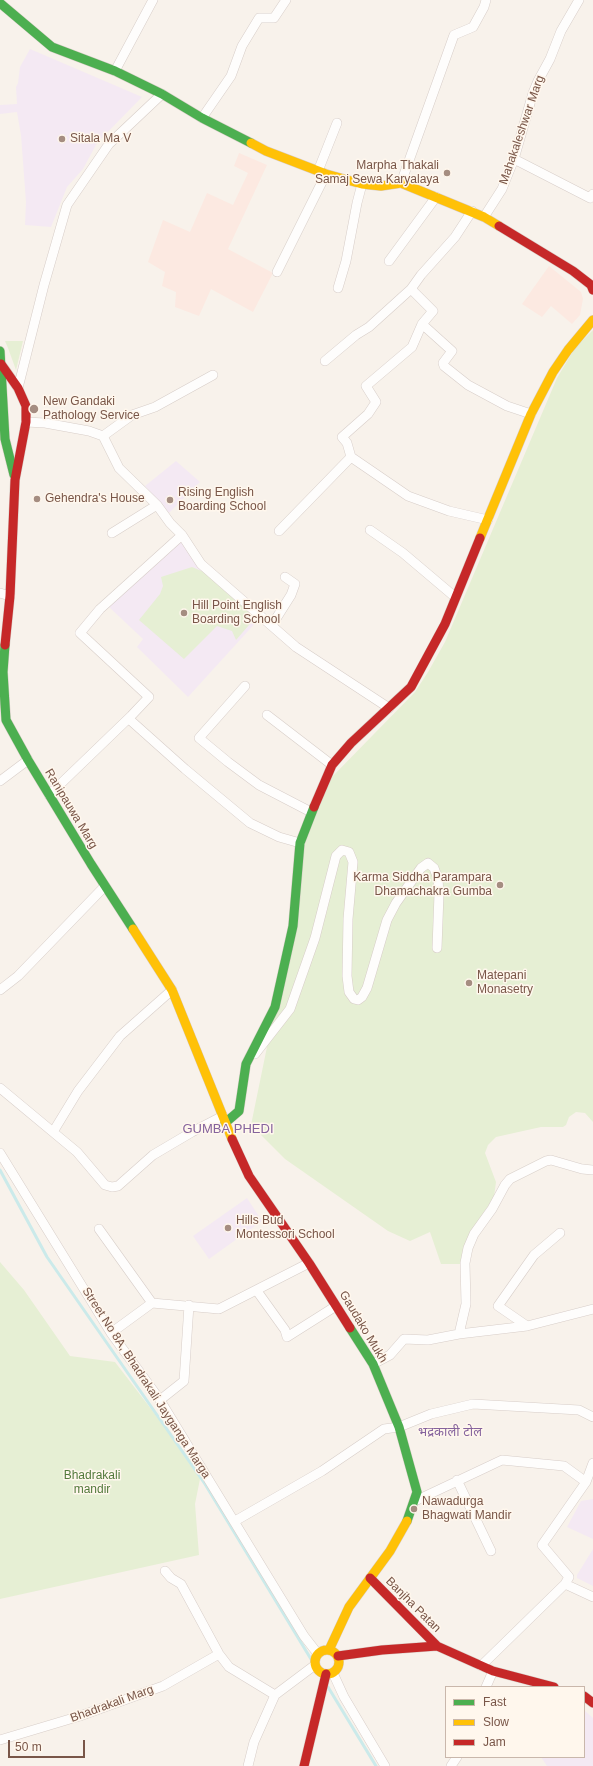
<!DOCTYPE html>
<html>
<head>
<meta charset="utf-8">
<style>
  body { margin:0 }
  #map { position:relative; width:593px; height:1766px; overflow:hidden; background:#f8f2eb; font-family:Arial,sans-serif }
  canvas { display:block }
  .legend { position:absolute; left:445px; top:1686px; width:140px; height:72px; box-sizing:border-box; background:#fff7ed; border:1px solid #c9b7ab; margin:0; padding:5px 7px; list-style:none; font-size:12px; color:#795648 }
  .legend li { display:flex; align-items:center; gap:8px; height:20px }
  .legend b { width:20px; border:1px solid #c9b7ab }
  .scale { position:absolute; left:8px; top:1740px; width:77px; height:18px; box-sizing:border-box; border:2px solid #795648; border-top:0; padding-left:5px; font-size:12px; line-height:14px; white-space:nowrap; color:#795648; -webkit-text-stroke:3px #fff7ed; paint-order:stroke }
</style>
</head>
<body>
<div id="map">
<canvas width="593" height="1766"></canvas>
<ul class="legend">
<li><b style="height:5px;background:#4caf50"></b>Fast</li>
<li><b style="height:5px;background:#ffc107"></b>Slow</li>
<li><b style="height:5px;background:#c62828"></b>Jam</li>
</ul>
<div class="scale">50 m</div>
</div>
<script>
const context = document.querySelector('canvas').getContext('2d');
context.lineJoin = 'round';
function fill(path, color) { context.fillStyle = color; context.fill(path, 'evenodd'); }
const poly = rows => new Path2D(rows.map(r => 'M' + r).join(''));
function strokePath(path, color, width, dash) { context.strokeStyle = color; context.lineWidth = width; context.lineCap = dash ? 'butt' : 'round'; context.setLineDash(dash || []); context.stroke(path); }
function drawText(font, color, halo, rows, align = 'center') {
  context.font = font + ' Arial,"Noto Sans Devanagari",sans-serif'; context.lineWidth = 3; context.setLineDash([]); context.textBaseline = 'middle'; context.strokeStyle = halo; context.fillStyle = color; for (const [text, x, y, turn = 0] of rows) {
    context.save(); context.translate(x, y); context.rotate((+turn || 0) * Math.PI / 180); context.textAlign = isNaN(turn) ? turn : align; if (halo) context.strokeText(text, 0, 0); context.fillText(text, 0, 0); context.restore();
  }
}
const commercial = poly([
  [239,153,267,165,228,249,273,273,253,312,211,289,199,316,175,307,176,292,162,286,165,272,148,262,163,220,190,232,207,193,233,205,248,173,234,166],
  [549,266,581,292,583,299,580,315,572,324,551,306,542,317,522,304]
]);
const education = poly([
  [30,49,142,97,97,143,83,169,67,187,51,227,25,225,26,202,21,135,17,112,0,114,0,105,17,104,16,87,18,83,20,67],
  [176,461,200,482,169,513,145,486],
  [180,539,259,619,188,697,137,647,143,639,109,607],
  [247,1198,262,1221,209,1259,193,1236],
  [593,1499,593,1539,567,1527,581,1501],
  [593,1549,593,1586,577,1578,577,1575],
  [584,1710,593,1718,593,1766,547,1766,541,1757,584,1757]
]);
const green = poly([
  [593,330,593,1122,585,1113,576,1112,569,1117,566,1125,563,1127,541,1127,496,1137,488,1145,485,1153,496,1182,494,1197,475,1226,461,1264,441,1264,430,1232,410,1241,388,1231,285,1159,251,1125,293,920,302,847,329,780,415,692,428,672,445,642,557,378,575,348],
  [5,341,23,341,16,370,8,348],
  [192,567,204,572,255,618,236,640,232,631,217,626,184,659,139,620,160,594,163,586,161,577],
  [0,1262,24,1290,70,1356,115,1362,201,1474,195,1504,199,1555,0,1599]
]);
const stream = poly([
  [0,1170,47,1257,205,1484,320,1674],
  [328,1687,376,1766]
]);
const street = poly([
  [115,71,153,0],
  [202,118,231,76,242,46,259,18,274,18,286,0],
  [514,159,590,198,593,194],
  [318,171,337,123],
  [401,183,454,35,473,27,484,7,486,0],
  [484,217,502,189,514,159,533,93,538,81,550,59,561,31,579,0],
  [389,261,436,197],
  [277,272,326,174],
  [338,288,346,261,357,203,362,184],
  [411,289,433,311,422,324,452,351,443,363,444,366,468,385,507,406,531,414],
  [325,361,356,335,369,327,411,289,421,275,455,237,472,211],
  [18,388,44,285,67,205,109,144,162,94],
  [26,422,45,423,89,431,103,436,132,415,155,407,213,375],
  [103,436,119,468,157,505,170,523,182,535,201,564,296,647,389,708],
  [351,457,347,443,342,437,368,414,376,402,366,386,412,347,422,324],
  [370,530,403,553,455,597],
  [279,531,351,457,408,496,449,511,488,520],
  [112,533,157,505],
  [0,593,10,596],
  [272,625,291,595,295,584,285,577],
  [245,686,199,738,228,762,259,785,311,812],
  [267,715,332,765],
  [129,719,185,769,250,823,279,837,300,843],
  [0,781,28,760],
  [49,795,131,716,149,697,80,633,100,609,182,535],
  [0,990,18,976,105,886],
  [255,1054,290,1009,315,938,336,856,342,850,349,852,353,862,348,919,347,976,349,992,354,999,358,1000,362,997,367,988,387,920,396,903,421,868,428,863,434,868,438,879,439,894,437,948],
  [0,1088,77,1152,105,1185,112,1187,118,1186,153,1155,192,1132,223,1116],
  [53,1132,78,1091,120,1036,172,990],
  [0,1153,111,1333,160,1400,304,1636,318,1654],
  [99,1229,152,1303],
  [257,1291,285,1330,287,1337,336,1306],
  [527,1326,498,1306,534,1255,560,1233],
  [111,1333,152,1303,219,1309,309,1263],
  [459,1334,527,1326,593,1309],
  [373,1364,390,1355,404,1339,428,1340,459,1334,466,1304,465,1263,468,1248,474,1234,492,1209,505,1185,510,1179,546,1161,551,1160,582,1169,593,1170],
  [160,1400,184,1381,189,1305],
  [457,1480,491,1551],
  [415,1501,502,1460,564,1466,586,1482],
  [235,1521,322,1471,384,1429,399,1427,431,1414,473,1404,579,1410,593,1417],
  [165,1571,171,1578,181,1584,219,1654,229,1667,275,1695],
  [565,1584,593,1597],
  [481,1666,565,1584,569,1577,542,1545,586,1482,593,1463],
  [333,1673,344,1697,385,1766],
  [486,1687,493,1671],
  [0,1740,80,1716,163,1686,219,1654],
  [248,1766,254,1742,275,1695,315,1665],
  [451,1766,457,1757]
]);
const fast = poly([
  [0,3,52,47,115,71,162,94,202,118,251,143],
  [0,351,5,439,14,475],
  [5,645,3,672,6,720,28,760,91,864,133,929],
  [225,1123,239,1111,246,1064,275,1007,293,926,300,843,314,807],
  [350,1328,373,1364,399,1427,417,1492,407,1521]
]);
const slow = poly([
  [251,143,266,151,326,174,362,184,381,186,401,183,484,217,499,226],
  [480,538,531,414,553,372,568,350,593,320],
  [133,929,172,990,232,1139],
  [329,1650,349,1607,390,1551,407,1521],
  '315 1662a12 12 0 1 1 24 0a12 12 0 1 1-24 0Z'
]);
const jam = poly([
  [499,226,573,271,591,285,593,290],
  [1,364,18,388,26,406,26,422,15,480,10,596,5,645],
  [314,807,332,765,351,743,411,687,445,624,480,538],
  [232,1139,249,1176,309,1263,350,1328],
  [370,1578,437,1646,493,1671,554,1687],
  [338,1656,382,1650,437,1646],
  [584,1696,593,1703],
  [304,1766,326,1674]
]);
const markers = [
  [62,139,4,"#a58d81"],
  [447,173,4,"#a58d81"],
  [34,409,5,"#a58d81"],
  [37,499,4,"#a58d81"],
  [170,500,4,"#a58d81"],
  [184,613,4,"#a58d81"],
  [500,885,4,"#a58d81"],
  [469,983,4,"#a58d81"],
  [228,1228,4,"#a58d81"],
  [414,1509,4,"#a58d81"]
];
const streetNames = [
  ["Mahakaleshwar Marg",522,130,-71],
  ["Ranipauwa Marg",71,809,59],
  ["Gaudako Mukh",363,1327,59],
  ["Street No 8A, Bhadrakali Jayganga Marga",146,1383,57],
  ["Banjha Patan",413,1605,45],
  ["Bhadrakali Marg",112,1704,-20]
];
const poiNames = [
  ["Sitala Ma V",70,139],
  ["Marpha Thakali",439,166,"right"],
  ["Samaj Sewa Karyalaya",439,180,"right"],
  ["New Gandaki",43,402],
  ["Pathology Service",43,416],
  ["Rising English",178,493],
  ["Boarding School",178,507],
  ["Gehendra's House",45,499],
  ["Hill Point English",192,606],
  ["Boarding School",192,620],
  ["Karma Siddha Parampara",492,878,"right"],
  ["Dhamachakra Gumba",492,892,"right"],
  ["Matepani",477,976],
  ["Monasetry",477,990],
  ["Hills Bud",236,1221],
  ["Montessori School",236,1235],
  ["Nawadurga",422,1502],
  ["Bhagwati Mandir",422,1516]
];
const parkNames = [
  ["Bhadrakali",92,1476],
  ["mandir",92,1490]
];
const neighbourhoodNames = [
  ["GUMBA PHEDI",228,1129],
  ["भद्रकाली टोल",450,1432]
];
fill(commercial, '#fce9e1');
fill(education, '#f4e9f3');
fill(green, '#e6efd4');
strokePath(stream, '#cbeaea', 3);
strokePath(street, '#d7cdc8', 10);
strokePath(fast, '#d8cdc7', 10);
strokePath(slow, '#d8cdc7', 10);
strokePath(jam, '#d8cdc7', 10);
strokePath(street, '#fefdfc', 9);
strokePath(fast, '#4caf50', 9);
strokePath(slow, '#ffc107', 9);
strokePath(jam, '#c62828', 9);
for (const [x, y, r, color] of markers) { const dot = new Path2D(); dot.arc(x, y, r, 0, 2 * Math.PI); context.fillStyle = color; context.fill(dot); strokePath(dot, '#fff7ed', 1.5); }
drawText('12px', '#795648', '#fff7ed', streetNames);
drawText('12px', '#795648', '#fff7ed', poiNames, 'left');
drawText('12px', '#537a3c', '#fff7ed', parkNames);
drawText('13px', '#85639d', '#fff7ed', neighbourhoodNames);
</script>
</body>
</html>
